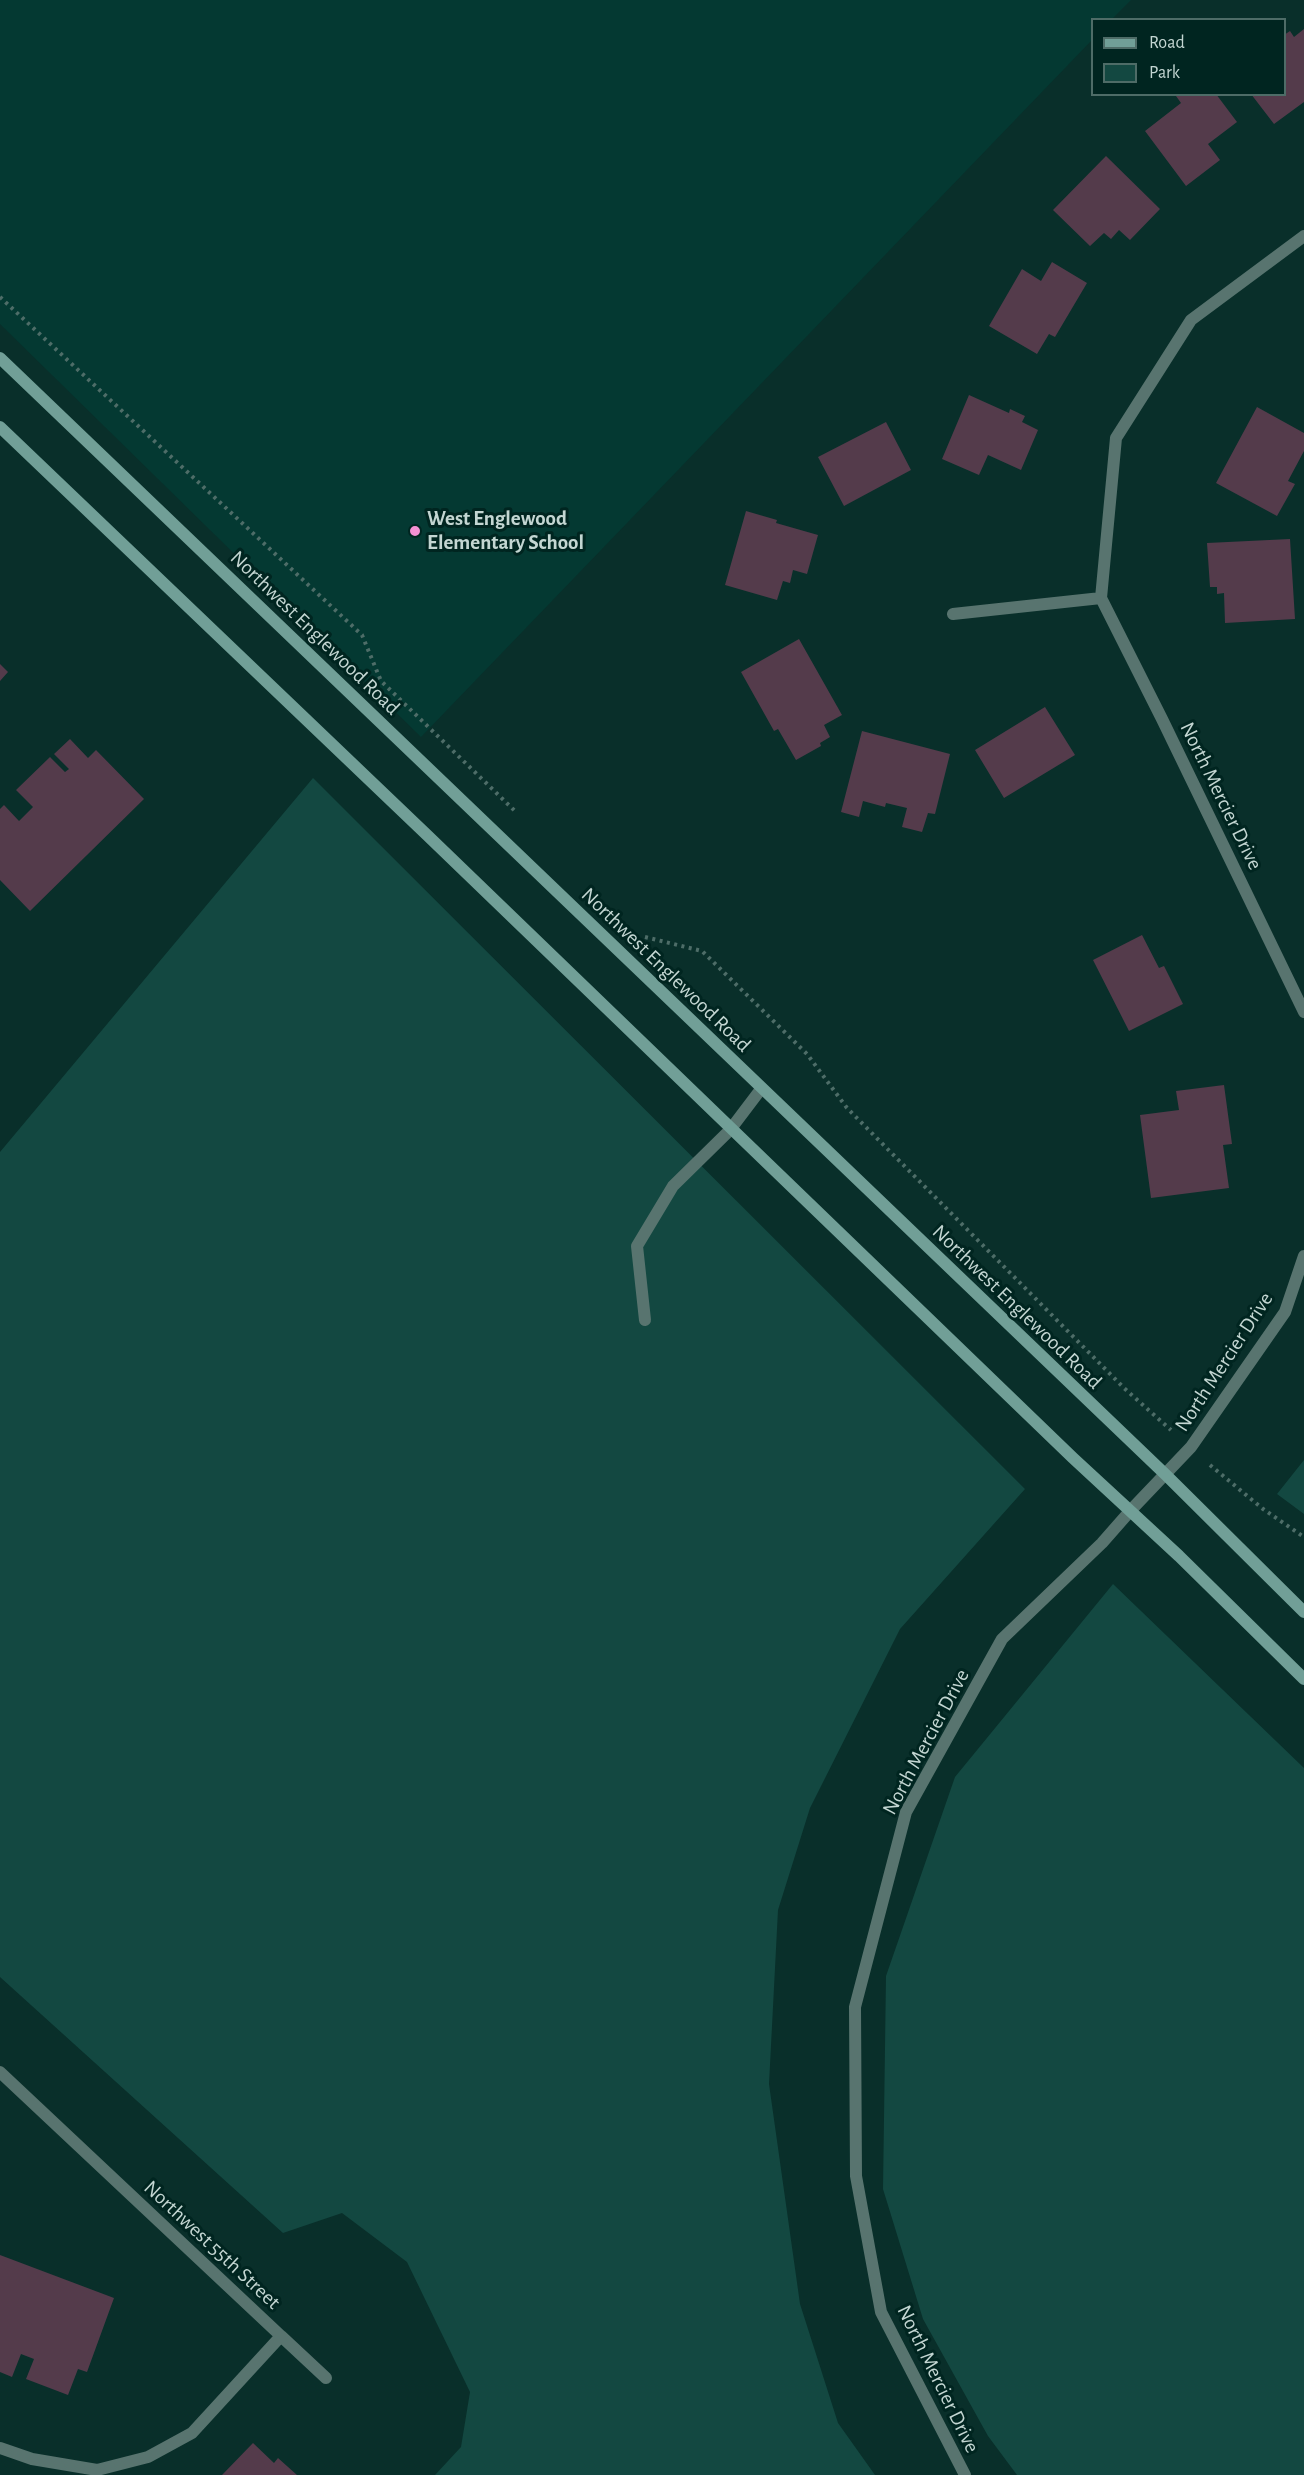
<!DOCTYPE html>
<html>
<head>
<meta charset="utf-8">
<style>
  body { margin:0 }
  #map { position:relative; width:1304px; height:2475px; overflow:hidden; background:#092f2a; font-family:"Alegreya Sans",sans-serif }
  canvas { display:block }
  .legend { position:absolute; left:1091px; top:18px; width:195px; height:78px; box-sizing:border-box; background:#002520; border:2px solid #4e6c67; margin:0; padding:8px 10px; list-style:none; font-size:18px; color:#c3d6d2 }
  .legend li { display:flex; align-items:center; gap:12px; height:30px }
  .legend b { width:30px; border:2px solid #4e6c67 }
</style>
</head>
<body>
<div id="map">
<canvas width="1304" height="2475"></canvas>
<ul class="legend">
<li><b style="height:8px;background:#719f97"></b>Road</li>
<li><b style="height:16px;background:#134841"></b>Park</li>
</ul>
</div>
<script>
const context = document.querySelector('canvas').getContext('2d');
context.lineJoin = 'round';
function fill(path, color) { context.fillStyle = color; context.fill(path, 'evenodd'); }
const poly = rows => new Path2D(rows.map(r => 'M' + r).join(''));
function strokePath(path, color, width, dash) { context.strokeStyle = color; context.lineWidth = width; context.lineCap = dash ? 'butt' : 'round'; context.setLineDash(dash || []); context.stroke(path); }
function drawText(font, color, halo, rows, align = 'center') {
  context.font = font + ' "Alegreya Sans",sans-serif'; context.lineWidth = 6; context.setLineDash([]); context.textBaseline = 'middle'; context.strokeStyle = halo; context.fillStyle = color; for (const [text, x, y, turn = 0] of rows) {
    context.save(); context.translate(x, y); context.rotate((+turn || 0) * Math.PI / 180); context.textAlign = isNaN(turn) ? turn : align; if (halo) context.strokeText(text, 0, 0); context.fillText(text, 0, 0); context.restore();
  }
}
const built = poly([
  [0,0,1131,0,1112,19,1092,20,1092,40,421,737,0,324]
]);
const green = poly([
  [313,778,1025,1489,900,1629,810,1808,778,1910,769,2084,800,2304,838,2423,875,2475,435,2475,461,2447,470,2392,407,2262,342,2213,283,2233,0,1977,0,1152],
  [1304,1460,1304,1514,1277,1494],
  [1113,1584,1304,1768,1304,2475,1017,2475,988,2436,923,2319,883,2189,886,1976,955,1777]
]);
const building = poly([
  [1304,29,1304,102,1274,124,1251,94,1284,94,1284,35,1290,31,1294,37],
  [1179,94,1216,94,1237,122,1208,144,1220,160,1186,186,1145,131,1181,103,1176,96],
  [1106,156,1160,209,1130,240,1119,230,1111,239,1104,233,1090,246,1053,210],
  [1052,262,1087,283,1055,337,1049,334,1037,354,989,326,1022,269,1041,281],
  [969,395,1009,413,1010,409,1025,416,1022,422,1038,430,1021,470,988,455,979,475,942,459],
  [1257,407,1304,433,1304,451,1288,481,1295,484,1277,516,1216,483],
  [886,422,911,470,844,506,818,457],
  [746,511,777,520,776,523,818,535,807,574,793,570,790,583,783,581,777,600,725,585],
  [1290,539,1295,619,1225,623,1224,593,1217,594,1217,587,1210,587,1207,543],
  [799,639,842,715,824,725,830,737,820,743,821,746,796,760,778,729,774,731,741,672],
  [0,664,8,672,0,681],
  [1045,707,1075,755,1004,798,975,750],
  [862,731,950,754,935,814,928,813,922,832,902,827,907,808,886,803,885,807,863,801,859,817,841,812],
  [70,739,88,758,96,750,144,799,30,911,0,880,0,809,4,805,19,821,33,807,16,790,50,757,65,772,69,769,54,754],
  [1142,935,1159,968,1164,966,1183,1004,1129,1031,1093,960],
  [1224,1085,1232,1144,1223,1145,1229,1188,1151,1198,1140,1115,1179,1110,1176,1091],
  [0,2255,114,2298,87,2372,78,2369,68,2395,26,2379,34,2359,21,2354,12,2377,0,2372],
  [253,2443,274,2463,278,2458,297,2475,222,2475]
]);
const path = poly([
  [0,297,362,635,381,681,517,813],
  [645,937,702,951,807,1054,847,1108,1124,1388,1171,1430],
  [1210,1465,1263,1509,1304,1537]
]);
const service = poly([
  [645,1320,637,1246,673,1186,730,1130,761,1089]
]);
const minor = poly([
  [1304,236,1191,320,1116,438,1101,598,1162,719,1304,1012],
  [953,614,1101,598],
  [0,2072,281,2336,192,2433,148,2457,97,2470,32,2459,0,2448],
  [281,2336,326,2378],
  [965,2475,881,2312,856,2176,855,2007,906,1812,1002,1639,1102,1543,1131,1510,1191,1447,1285,1312,1304,1256]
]);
const secondary = poly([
  [0,358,1166,1475,1304,1612],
  [0,427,427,835,1073,1458,1179,1556,1304,1679]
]);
const markers = [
  [415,531,6,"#f491d3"]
];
const poiNames = [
  ["West Englewood",427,519],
  ["Elementary School",427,543]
];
const streetNames = [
  ["Northwest Englewood Road",315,633,44],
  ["North Mercier Drive",1221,796,64],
  ["Northwest Englewood Road",666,970,44],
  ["Northwest Englewood Road",1017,1307,44],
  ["North Mercier Drive",1224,1362,-57],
  ["North Mercier Drive",926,1742,-62],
  ["Northwest 55th Street",212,2245,43],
  ["North Mercier Drive",938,2379,64]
];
fill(built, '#043932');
fill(green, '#134841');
fill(building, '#543b4b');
strokePath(path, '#4e6d68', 4, [3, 4.5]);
strokePath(service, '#58746f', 12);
strokePath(minor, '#58746f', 12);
strokePath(secondary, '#719f97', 12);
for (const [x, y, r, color] of markers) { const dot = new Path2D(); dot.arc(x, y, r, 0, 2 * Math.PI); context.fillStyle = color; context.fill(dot); strokePath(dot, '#002520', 2); }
drawText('bold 21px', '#c3d6d2', '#002520', poiNames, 'left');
drawText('21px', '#c3d6d2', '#002520', streetNames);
</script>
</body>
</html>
